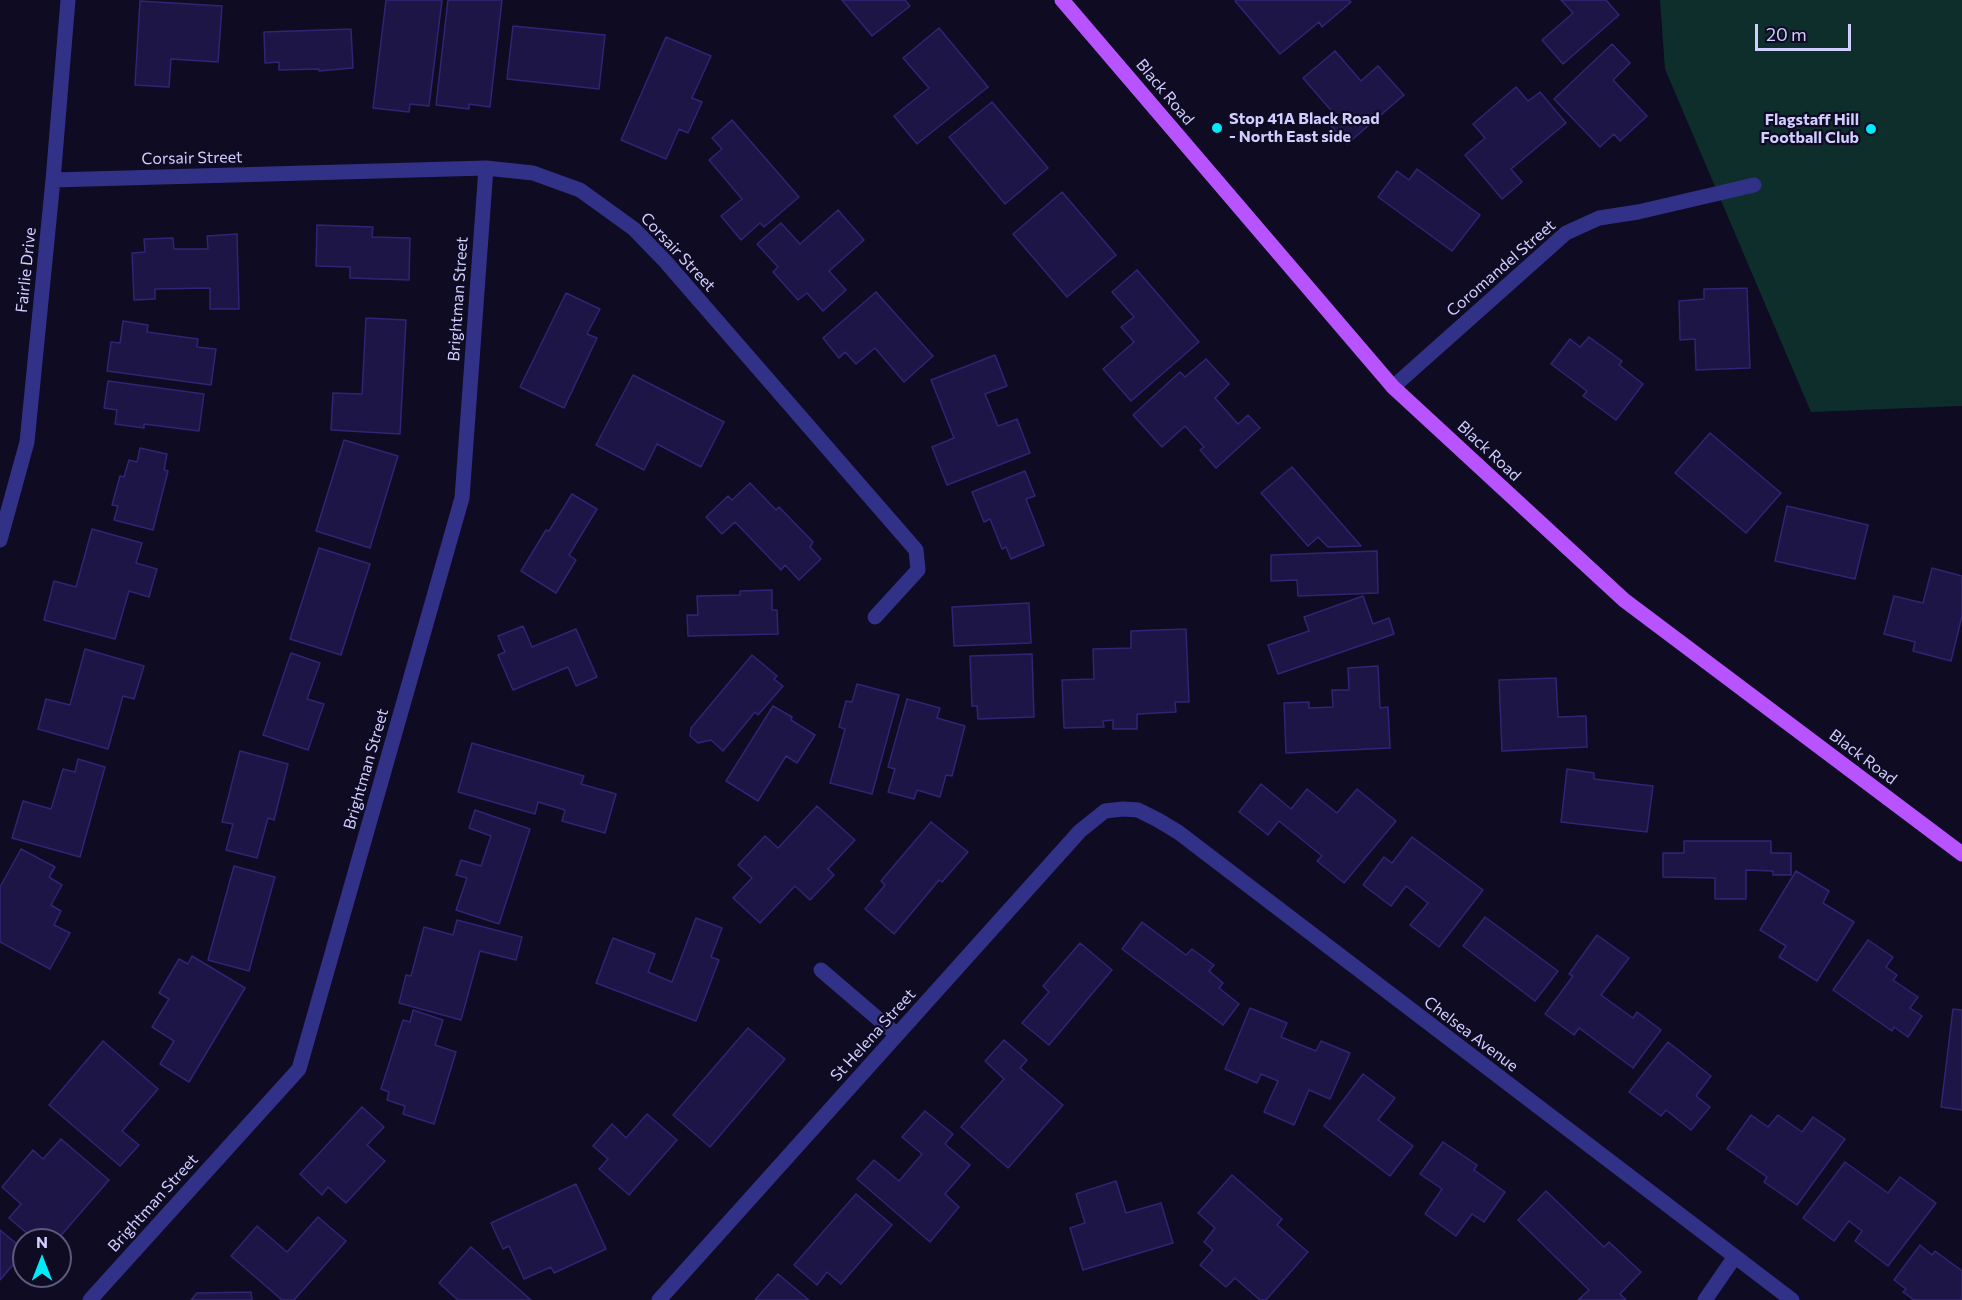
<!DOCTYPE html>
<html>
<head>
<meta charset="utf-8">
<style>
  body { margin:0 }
  #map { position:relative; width:1962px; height:1300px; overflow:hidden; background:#0e0b23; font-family:Commissioner,sans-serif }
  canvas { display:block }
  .north { position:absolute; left:12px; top:1228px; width:60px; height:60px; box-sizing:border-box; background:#0e0b23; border:2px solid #5c597b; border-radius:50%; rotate:0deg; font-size:16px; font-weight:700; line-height:24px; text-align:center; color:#d0cdff }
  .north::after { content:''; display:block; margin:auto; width:21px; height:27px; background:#00ebf8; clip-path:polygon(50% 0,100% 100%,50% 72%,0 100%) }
  .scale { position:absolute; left:1755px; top:24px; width:96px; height:27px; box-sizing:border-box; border:3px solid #d0cdff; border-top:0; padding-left:8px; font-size:18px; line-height:21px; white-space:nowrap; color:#d0cdff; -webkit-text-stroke:4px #0e0b23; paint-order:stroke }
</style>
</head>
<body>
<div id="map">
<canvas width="1962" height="1300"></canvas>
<div class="north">N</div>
<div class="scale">20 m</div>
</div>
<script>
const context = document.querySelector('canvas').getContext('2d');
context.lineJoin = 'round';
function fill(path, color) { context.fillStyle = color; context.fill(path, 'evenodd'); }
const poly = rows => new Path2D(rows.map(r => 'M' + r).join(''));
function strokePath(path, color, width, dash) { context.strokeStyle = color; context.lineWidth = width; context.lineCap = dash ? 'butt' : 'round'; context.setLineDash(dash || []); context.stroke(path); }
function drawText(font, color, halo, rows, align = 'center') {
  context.font = font + ' Commissioner,sans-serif'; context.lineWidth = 4.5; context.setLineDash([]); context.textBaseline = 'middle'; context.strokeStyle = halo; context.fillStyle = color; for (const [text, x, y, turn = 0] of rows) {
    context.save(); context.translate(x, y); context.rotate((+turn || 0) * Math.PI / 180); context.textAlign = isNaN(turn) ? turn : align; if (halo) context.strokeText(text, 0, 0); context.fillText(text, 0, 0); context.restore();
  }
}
const green = poly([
  [1660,0,1962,0,1962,406,1811,412,1665,69]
]);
const building = poly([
  [386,0,442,0,429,106,410,104,409,112,373,108,386,0],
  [448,0,502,0,490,107,469,104,469,109,436,105,448,0],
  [842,0,905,0,910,6,872,36,842,0],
  [1236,0,1349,0,1351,2,1322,27,1319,22,1280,54,1235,1,1236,0],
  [1561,0,1606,0,1619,15,1563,64,1542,40,1573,13,1561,0],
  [140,1,222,6,218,62,171,59,169,87,135,85,140,1],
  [513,26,605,35,599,89,507,79,513,26],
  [939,28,988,87,917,144,894,116,929,88,903,58,939,28],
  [351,29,353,68,319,71,319,69,279,70,279,62,265,63,264,32,351,29],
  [666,37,711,56,692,98,702,102,688,133,679,129,666,159,621,140,666,37],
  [1612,44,1630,63,1613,80,1647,116,1620,141,1614,134,1600,147,1554,99,1612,44],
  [1335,51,1361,81,1378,66,1404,95,1347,144,1327,121,1335,115,1303,78,1335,51],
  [1516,87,1528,101,1540,92,1566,123,1511,169,1522,182,1502,199,1465,155,1485,138,1473,124,1516,87],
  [992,102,1048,168,1005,204,949,137,992,102],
  [732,120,799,197,764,227,760,223,741,240,721,216,742,199,709,160,722,149,712,138,732,120],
  [1417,169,1480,215,1452,251,1378,197,1397,171,1409,180,1417,169],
  [1062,192,1116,255,1067,297,1013,234,1062,192],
  [838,210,864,240,829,271,846,290,823,311,807,293,798,300,773,272,778,267,757,244,781,223,800,244,838,210],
  [317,225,373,227,372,237,410,238,409,280,350,278,350,267,316,266,317,225],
  [237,234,239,309,210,309,210,288,155,289,155,299,134,300,132,253,145,252,144,239,173,238,174,249,208,249,207,236,237,234],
  [1137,270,1199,342,1131,401,1103,369,1134,342,1121,327,1134,317,1112,292,1137,270],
  [1747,288,1750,368,1696,370,1695,339,1680,340,1679,301,1704,299,1704,289,1747,288],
  [876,292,933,356,904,382,875,348,856,364,845,352,839,358,823,338,876,292],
  [566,293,600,309,587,334,597,338,564,408,520,387,566,293],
  [366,318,406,320,400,434,331,430,333,393,362,394,366,318],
  [123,321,148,325,147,332,198,339,197,347,216,349,211,385,107,371,111,342,120,343,123,321],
  [1589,337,1622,361,1619,365,1643,384,1616,420,1583,396,1587,391,1551,364,1570,339,1580,347,1589,337],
  [995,355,1007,386,985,394,998,426,1017,419,1030,453,947,485,932,447,954,438,931,380,995,355],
  [1206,359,1229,384,1215,398,1238,424,1248,415,1260,428,1216,468,1200,450,1204,447,1185,426,1162,447,1133,415,1180,372,1185,377,1206,359],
  [633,375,724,422,701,467,657,444,644,470,596,445,633,375],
  [108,381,204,394,199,431,144,424,144,428,115,424,117,410,104,408,108,381],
  [1710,433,1781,493,1746,533,1675,473,1710,433],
  [344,440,398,456,370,548,316,531,344,440],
  [140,448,167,454,164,470,168,471,153,530,114,520,118,506,112,505,120,476,124,477,129,460,137,462,140,448],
  [1292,467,1361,546,1328,547,1318,537,1308,546,1261,493,1292,467],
  [1025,471,1035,496,1026,499,1044,545,1011,559,1006,547,1002,549,990,519,984,522,972,492,1025,471],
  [750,483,776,510,779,507,813,542,810,547,821,559,799,580,785,565,781,570,735,522,722,534,706,517,728,496,732,500,750,483],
  [572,494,597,509,569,555,576,560,556,593,521,571,546,530,549,531,572,494],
  [1787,506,1868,525,1855,579,1775,561,1787,506],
  [92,529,142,543,136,563,157,569,149,597,129,591,115,639,44,620,54,581,76,587,92,529],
  [319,548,370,564,341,655,290,639,319,548],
  [1377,551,1378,593,1298,596,1297,580,1271,581,1271,555,1377,551],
  [1932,568,1962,576,1962,616,1951,661,1913,651,1915,642,1884,634,1894,596,1923,603,1932,568],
  [772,590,772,610,777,610,778,634,688,636,687,615,698,615,697,596,740,595,740,591,772,590],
  [1363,596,1373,624,1389,618,1394,634,1278,674,1268,645,1309,631,1304,617,1363,596],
  [1029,603,1031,643,954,646,952,607,1029,603],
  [523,626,532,647,576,629,597,677,576,686,568,667,513,690,498,655,505,652,498,636,523,626],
  [1186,629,1189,702,1175,702,1176,712,1137,714,1137,729,1113,729,1113,720,1103,721,1104,727,1064,728,1062,680,1094,679,1093,649,1131,648,1131,631,1186,629],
  [85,649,144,666,134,699,123,696,108,749,38,729,46,699,70,705,85,649],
  [291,653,320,663,307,699,324,704,308,750,263,735,291,653],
  [1032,654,1034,717,978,719,977,706,972,706,970,656,1032,654],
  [752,655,777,676,774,679,783,686,758,715,755,712,723,751,711,740,698,743,690,736,691,728,752,655],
  [1378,666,1380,708,1388,707,1390,748,1286,753,1284,703,1309,702,1309,708,1333,707,1332,690,1349,690,1348,668,1378,666],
  [1556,678,1558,717,1586,716,1587,747,1502,751,1499,680,1556,678],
  [857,684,899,695,872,794,830,783,845,729,839,727,846,701,852,702,857,684],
  [907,699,940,708,937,718,965,726,952,776,946,775,940,797,917,790,914,799,888,792,895,769,888,767,907,699],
  [773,706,792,717,791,720,815,735,797,763,786,756,758,801,726,781,773,706],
  [472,743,584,776,581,784,616,794,605,833,562,821,565,810,538,802,535,814,458,792,472,743],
  [240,751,288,764,274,820,268,818,257,858,226,850,233,824,222,822,240,751],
  [78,759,105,767,80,857,12,838,23,801,51,809,63,769,75,772,78,759],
  [1567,769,1594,773,1594,779,1653,786,1647,832,1561,822,1567,769],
  [1261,784,1291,809,1307,789,1337,813,1357,789,1396,821,1344,883,1317,861,1322,856,1279,821,1268,835,1239,812,1261,784],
  [817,806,855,840,828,869,834,875,810,900,795,886,760,923,733,898,752,878,738,865,765,836,778,848,817,806],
  [475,810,530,829,499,924,456,910,467,878,456,875,461,860,481,866,491,836,469,828,475,810],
  [931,822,968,852,942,882,939,880,894,934,865,909,885,885,881,881,931,822],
  [1412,837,1483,890,1439,947,1410,925,1428,903,1406,886,1391,906,1363,885,1384,857,1392,863,1412,837],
  [1684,841,1771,841,1771,853,1791,853,1791,875,1773,875,1773,871,1746,870,1746,899,1715,899,1715,878,1663,877,1663,853,1684,853,1684,841],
  [21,849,55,867,49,877,62,885,51,905,61,911,54,925,70,933,50,969,0,942,0,887,21,849],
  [234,866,275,877,249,971,208,960,234,866],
  [1796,871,1829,891,1823,903,1854,922,1817,981,1779,957,1786,946,1760,930,1796,871],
  [1485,917,1558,971,1535,1001,1463,946,1485,917],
  [696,918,722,928,711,957,719,960,696,1021,596,983,613,938,655,954,648,972,672,982,696,918],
  [457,920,522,937,516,960,480,951,461,1020,399,1003,406,975,411,976,424,927,453,935,457,920],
  [1142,922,1186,955,1192,949,1214,965,1209,971,1223,983,1219,988,1239,1004,1223,1025,1122,949,1142,922],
  [1597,935,1629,958,1601,995,1633,1018,1637,1012,1661,1030,1633,1068,1579,1028,1574,1035,1545,1014,1573,976,1569,974,1597,935],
  [1868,940,1893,957,1886,967,1897,975,1893,980,1918,997,1910,1008,1922,1016,1908,1037,1894,1027,1892,1031,1833,990,1868,940],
  [1080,943,1112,970,1049,1045,1022,1023,1049,992,1043,986,1080,943],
  [192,956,245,988,189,1082,160,1064,174,1041,152,1027,169,999,159,993,179,959,188,964,192,956],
  [1250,1008,1287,1023,1281,1037,1316,1051,1321,1041,1350,1053,1330,1099,1309,1090,1294,1125,1264,1112,1278,1081,1261,1074,1257,1083,1225,1069,1250,1008],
  [1953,1009,1962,1010,1962,1110,1941,1107,1953,1009],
  [413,1010,443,1020,435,1045,456,1052,434,1124,403,1114,405,1106,387,1100,389,1092,381,1089,403,1020,410,1022,413,1010],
  [748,1028,785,1059,710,1147,673,1115,748,1028],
  [1004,1040,1027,1060,1020,1068,1063,1105,1008,1168,961,1127,1004,1079,985,1061,1004,1040],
  [103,1041,158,1089,122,1131,139,1145,120,1166,49,1105,103,1041],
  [1668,1042,1711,1076,1696,1096,1710,1107,1691,1130,1666,1110,1661,1116,1629,1092,1668,1042],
  [1363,1074,1395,1098,1378,1120,1413,1146,1390,1176,1324,1126,1363,1074],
  [362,1107,384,1127,367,1145,385,1161,346,1203,328,1187,322,1195,300,1174,362,1107],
  [925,1111,953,1134,945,1144,970,1165,945,1194,959,1207,930,1242,857,1179,874,1160,899,1181,922,1154,902,1137,925,1111],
  [647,1114,677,1140,629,1195,599,1169,608,1159,593,1146,612,1124,626,1138,647,1114],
  [1751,1115,1768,1127,1778,1115,1802,1132,1813,1117,1845,1139,1797,1205,1764,1182,1767,1177,1727,1149,1751,1115],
  [61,1139,109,1180,57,1240,35,1240,9,1218,21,1204,2,1187,33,1150,43,1159,61,1139],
  [1443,1142,1477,1165,1474,1170,1505,1192,1484,1222,1472,1214,1456,1236,1425,1214,1442,1189,1420,1174,1443,1142],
  [1845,1162,1888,1193,1900,1177,1936,1203,1888,1266,1855,1241,1862,1231,1849,1221,1834,1241,1803,1218,1845,1162],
  [1232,1175,1282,1219,1277,1225,1308,1252,1266,1300,1260,1300,1235,1278,1226,1287,1200,1265,1213,1250,1204,1242,1215,1228,1198,1213,1232,1175],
  [1116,1181,1126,1213,1161,1203,1173,1243,1083,1270,1070,1228,1085,1223,1076,1194,1116,1181],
  [576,1184,606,1249,554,1273,551,1267,524,1279,509,1246,503,1249,491,1223,576,1184],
  [1546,1191,1604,1247,1609,1242,1641,1272,1620,1294,1626,1300,1578,1300,1589,1290,1518,1220,1546,1191],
  [856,1194,892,1225,841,1284,827,1272,817,1285,794,1265,856,1194],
  [318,1217,346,1241,294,1300,282,1300,231,1256,257,1226,287,1252,318,1217],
  [0,1230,24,1250,24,1252,0,1280,0,1230],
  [1920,1245,1932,1255,1935,1251,1962,1271,1962,1300,1914,1300,1903,1292,1906,1289,1894,1280,1920,1245],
  [471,1247,531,1300,458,1300,439,1283,471,1247],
  [778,1274,809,1300,755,1300,778,1274],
  [251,1292,252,1300,191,1300,197,1293,251,1292]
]);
const minor = poly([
  [53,180,486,168,533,173,580,190,634,229,665,261,916,550,918,570,875,617],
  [1393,387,1566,233,1599,218,1638,212,1754,185],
  [0,540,27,442,53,180,68,0],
  [821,970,897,1035],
  [90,1300,299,1069,462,498,486,168],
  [659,1300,1080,831,1105,811,1123,809,1138,810,1158,820,1178,832,1792,1300],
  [1705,1300,1734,1258]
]);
const major = poly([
  [1062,0,1393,387,1624,600,1962,854]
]);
const markers = [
  [1217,128,6,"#00ebf8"],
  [1871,129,6,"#00ebf8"]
];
const streetNames = [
  ["Black Road",1165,92,50],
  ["Corsair Street",192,158,-1],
  ["Corsair Street",678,252,47],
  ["Coromandel Street",1501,268,-41],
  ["Fairlie Drive",26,270,-84],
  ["Brightman Street",458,299,-86],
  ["Black Road",1489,451,43],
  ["Black Road",1863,757,37],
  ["Brightman Street",366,769,-74],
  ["Chelsea Avenue",1471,1034,37],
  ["St Helena Street",873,1035,-48],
  ["Brightman Street",153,1203,-48]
];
const poiNames = [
  ["Stop 41A Black Road",1229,119],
  ["- North East side",1229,137],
  ["Flagstaff Hill",1859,120,"right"],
  ["Football Club",1859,138,"right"]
];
fill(green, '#0d2e2b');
fill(building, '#1d1546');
strokePath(building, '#312475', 1.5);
strokePath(minor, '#313187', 15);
strokePath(major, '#b754ff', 15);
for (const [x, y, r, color] of markers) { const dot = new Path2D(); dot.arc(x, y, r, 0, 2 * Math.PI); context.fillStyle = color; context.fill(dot); strokePath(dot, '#0e0b23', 2); }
drawText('16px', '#d0cdff', '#0e0b23', streetNames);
drawText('bold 16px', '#d0cdff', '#0e0b23', poiNames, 'left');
</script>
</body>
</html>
